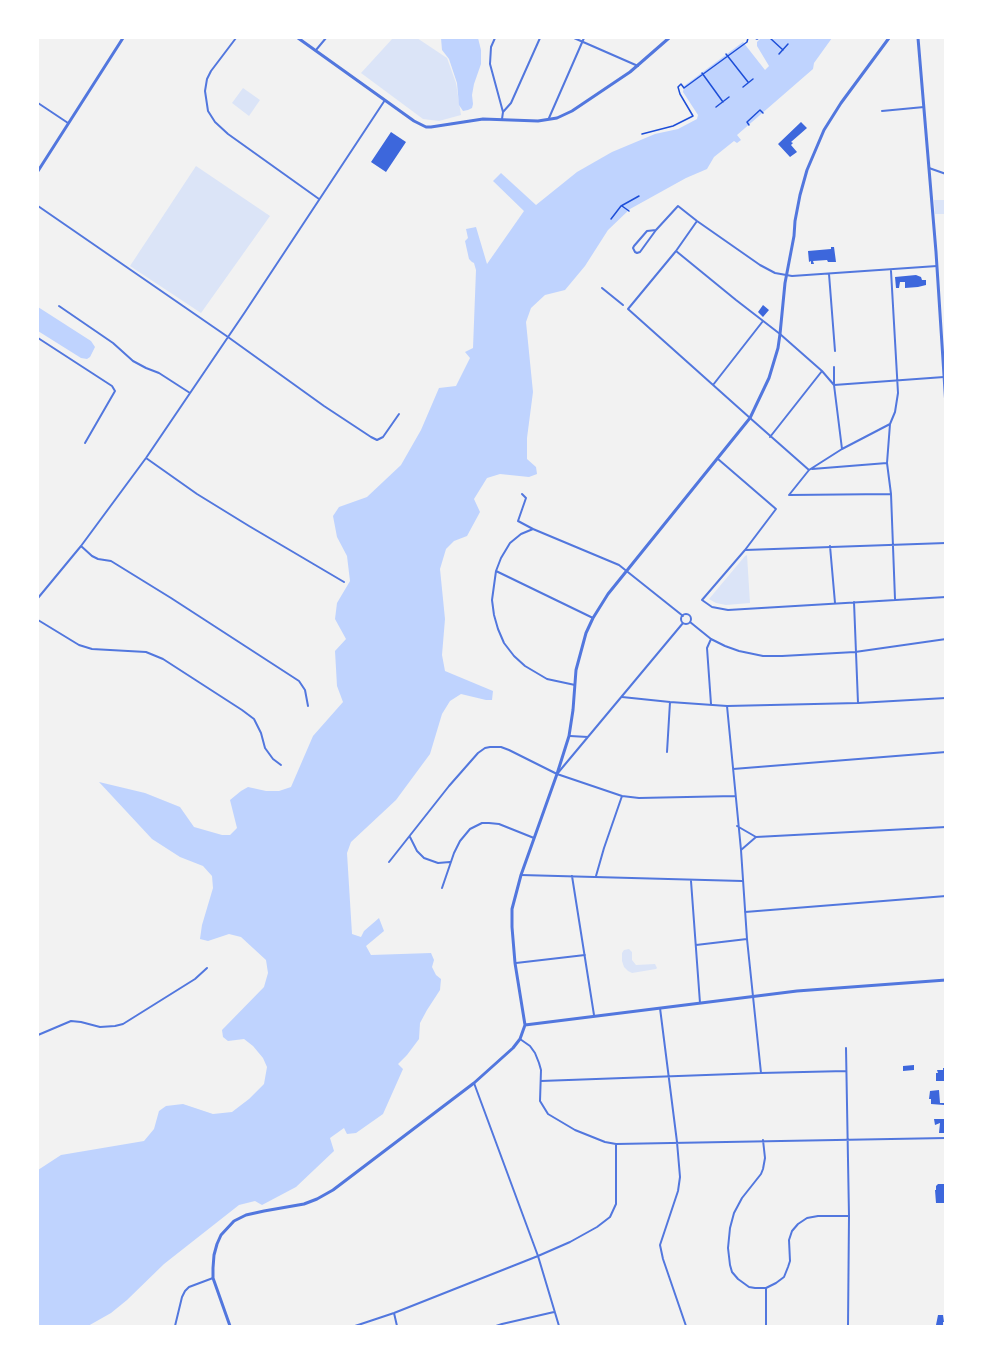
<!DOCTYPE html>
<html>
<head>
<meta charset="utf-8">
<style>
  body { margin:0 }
  #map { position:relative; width:983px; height:1364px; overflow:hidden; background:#f2f2f2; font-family:Karla,sans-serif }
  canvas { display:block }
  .frame { position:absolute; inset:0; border:39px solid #fff; pointer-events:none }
</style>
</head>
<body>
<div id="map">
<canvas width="983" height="1364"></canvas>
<div class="frame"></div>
</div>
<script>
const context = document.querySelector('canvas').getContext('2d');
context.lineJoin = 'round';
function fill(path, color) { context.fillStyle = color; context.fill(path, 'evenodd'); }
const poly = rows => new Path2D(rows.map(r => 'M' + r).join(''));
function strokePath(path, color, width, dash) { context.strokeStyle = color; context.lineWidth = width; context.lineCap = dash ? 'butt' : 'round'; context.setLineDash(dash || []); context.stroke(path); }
const green = poly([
  [393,38,417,38,447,58,456,83,461,115,439,121,423,119,361,73],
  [243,88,260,100,249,116,232,103],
  [196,166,270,216,201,313,130,266],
  [934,200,945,200,945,214,935,214],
  [747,555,750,603,726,605,716,603,709,599,745,556],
  [629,949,632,952,632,960,636,965,655,964,657,968,656,969,632,973,628,971,624,967,622,961,622,953,624,950]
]);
const water = poly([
  [441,38,478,38,481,50,481,64,474,84,472,95,473,104,472,108,468,110,463,111,459,105,457,83,449,59,442,50],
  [761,38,832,38,814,63,813,69,737,135,741,140,737,143,734,141,714,157,707,169,686,178,630,209,608,230,585,266,565,290,545,295,531,308,526,322,533,392,527,438,527,459,536,467,537,474,529,477,500,474,487,478,474,499,480,512,467,536,454,541,446,549,440,569,445,619,442,655,445,671,493,691,492,700,486,700,461,694,450,701,442,714,430,754,396,800,351,842,347,853,352,934,361,937,364,931,379,918,384,931,366,946,371,955,431,953,434,960,432,967,436,975,441,979,440,990,427,1010,420,1023,419,1039,407,1055,398,1064,403,1069,383,1114,356,1133,347,1134,344,1128,330,1138,334,1151,296,1187,262,1205,255,1201,239,1205,164,1264,127,1300,111,1313,88,1326,38,1326,38,1170,61,1155,144,1141,154,1129,159,1111,166,1106,183,1104,213,1114,232,1112,249,1099,264,1084,267,1067,263,1058,253,1046,244,1039,228,1041,223,1037,222,1030,264,987,268,973,266,960,241,937,229,934,208,941,200,939,202,925,213,888,212,876,203,866,180,857,152,839,99,782,145,793,180,807,194,827,222,835,230,835,237,828,230,800,241,791,248,787,266,791,279,791,291,787,313,736,343,702,337,686,335,651,346,639,335,619,337,603,350,581,347,556,337,537,333,516,339,507,367,497,401,465,421,430,439,388,456,386,470,358,465,352,473,348,476,270,474,263,472,262,469,259,465,241,468,238,466,229,476,227,487,264,524,211,493,181,501,173,536,205,577,172,612,152,655,134,678,129,697,119,698,115,683,92,684,86,743,42,765,70,769,66,757,46,757,42],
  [38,307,91,341,95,347,90,357,87,359,81,358,38,331]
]);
const building = poly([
  [801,122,807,128,791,142,793,143,791,145,797,152,790,157,778,144],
  [391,132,406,142,386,172,371,162],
  [831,247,834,247,836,262,828,262,827,260,813,261,814,264,811,264,811,261,809,262,808,251,831,249],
  [916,275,921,277,922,280,926,280,926,285,918,287,905,288,905,282,900,282,899,288,896,288,895,277],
  [763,305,769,310,763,317,758,312],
  [914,1065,914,1070,903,1071,903,1066],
  [943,1068,946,1068,946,1081,936,1081,936,1073,938,1073,937,1070,943,1070],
  [939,1090,940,1103,944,1103,944,1105,931,1104,931,1099,929,1099,930,1091],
  [934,1119,944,1119,944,1133,939,1133,940,1123,935,1125],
  [938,1184,944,1184,944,1190,946,1190,944,1203,936,1203,935,1190,936,1190,936,1186],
  [938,1315,943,1315,944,1322,943,1322,943,1325,936,1325]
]);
const path = poly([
  [755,38,757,39,759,38],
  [770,38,783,50],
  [726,54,748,82],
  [779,54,788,44],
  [702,73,723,102],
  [743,87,753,79],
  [716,107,729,97],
  [749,125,747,122,760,110,763,113],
  [642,134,673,126,693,116,680,94,678,87,681,84,684,88,747,42,748,38],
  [622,206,629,211],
  [611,219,621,206,639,196]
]);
const minor = poly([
  [236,38,211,71,207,79,205,91,208,111,215,122,228,134,319,199],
  [495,38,491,47,490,64,503,112,502,119],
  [574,38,638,66],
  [316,50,326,38],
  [38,103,68,123],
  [882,111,924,107],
  [503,112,511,103,540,38],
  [549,118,584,38],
  [929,168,946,174],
  [38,206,228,337,324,406,371,437,377,440,383,437,399,414],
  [697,221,676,251,628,309,750,418,809,470],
  [656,230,647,231,634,246,633,248,635,252,637,253,640,252,656,230,678,206,697,221,760,265,775,273,792,276,937,266],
  [676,251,736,300,780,334,822,371,834,385,944,377],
  [891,271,898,393,895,412,890,424,887,463,891,494,895,599],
  [829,274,835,351],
  [602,288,623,305],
  [59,306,113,343,133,361,146,368,159,373,190,393],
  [38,338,112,386,115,391,85,443],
  [834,367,834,385,842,449],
  [713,385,763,321],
  [770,437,822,371],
  [146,458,197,494,249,526,344,582],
  [718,459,776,509,745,550,702,600,712,607,728,610,946,597],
  [812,469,887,463],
  [522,494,526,498,518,521,533,529],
  [789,495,809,470,842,449,890,424],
  [789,495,891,494],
  [81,546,92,556,98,559,111,561,171,598,299,681,305,690,308,706],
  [830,546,835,603],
  [745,550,946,543],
  [496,571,593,618],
  [38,598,81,546,146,458,245,312,385,100],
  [854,602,858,703],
  '681 619a5 5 0 1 1 10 0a5 5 0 1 1-10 0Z',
  [38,620,79,645,92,649,146,652,163,659,242,710,254,719,261,733,265,748,273,759,281,765],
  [690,622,711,639,725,646,739,651,763,656,782,656,855,652,946,639],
  [575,685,547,679,525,666,514,656,504,643,498,629,494,615,492,600,496,571,501,558,510,543,521,534,533,529,619,565,683,616],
  [622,697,670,702,727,706,858,703,946,698],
  [711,704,707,648,711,639],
  [727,706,741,850,747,939,761,1073],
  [570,736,588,737],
  [667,752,670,702],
  [733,769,946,752],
  [557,774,683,623],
  [737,826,756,837,946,827],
  [410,837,417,851,424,858,438,863,450,862],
  [741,850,756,837],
  [389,862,449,786,478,753,485,748,490,747,501,747,509,750,557,774,622,796,639,798,735,796],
  [521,875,742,881],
  [572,876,594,1015],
  [596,876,604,848,622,796],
  [691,881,700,1003],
  [442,888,454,853,460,841,470,829,482,823,489,823,499,824,534,838],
  [745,912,946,896],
  [696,945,747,939],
  [516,963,585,955],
  [660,1008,677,1142,680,1177,678,1191,660,1245,663,1259,686,1326],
  [38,1035,71,1021,81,1022,100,1027,115,1026,123,1024,195,979,207,968],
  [520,1039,530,1046,535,1053,539,1063,541,1070,540,1101,548,1114,575,1130,605,1142,616,1144,946,1138],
  [846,1048,849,1216,848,1326],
  [541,1081,761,1073,846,1071],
  [474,1083,538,1256,559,1326],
  [763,1140,765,1158,763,1169,761,1174,742,1198,734,1213,730,1228,728,1248,730,1265,732,1272,738,1279,749,1287,755,1288,766,1288,776,1283,784,1277,788,1267,790,1261,789,1240,792,1231,798,1224,807,1218,818,1216,849,1216],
  [394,1313,397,1326],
  [175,1326,182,1297,185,1291,189,1287,213,1278],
  [355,1326,394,1313,538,1256,570,1242,597,1227,610,1217,616,1204,616,1144],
  [496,1326,502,1324,554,1312],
  [766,1326,766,1288]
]);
const tertiary = poly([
  [298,38,414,121,426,127,431,127,483,119,538,121,557,118,572,111,630,72,669,38],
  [918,38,936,252,946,406],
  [38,171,123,38],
  [525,1025,797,991,946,980],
  [230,1326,213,1278,213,1268,214,1255,217,1244,221,1235,234,1221,246,1215,264,1211,304,1204,317,1199,333,1190,474,1083,513,1048,520,1039,525,1025,515,963,512,927,512,909,521,875,557,774,569,736,573,710,576,670,586,633,593,618,608,594,750,418,769,378,778,348,780,334,785,283,794,236,795,221,800,195,807,170,824,130,841,103,889,38]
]);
fill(green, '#dbe4f7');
fill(water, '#bfd3fe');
fill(building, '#3d67dc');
strokePath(path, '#1d4ed8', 1.5);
strokePath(minor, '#5277de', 2);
strokePath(tertiary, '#5277de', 3);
</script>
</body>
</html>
